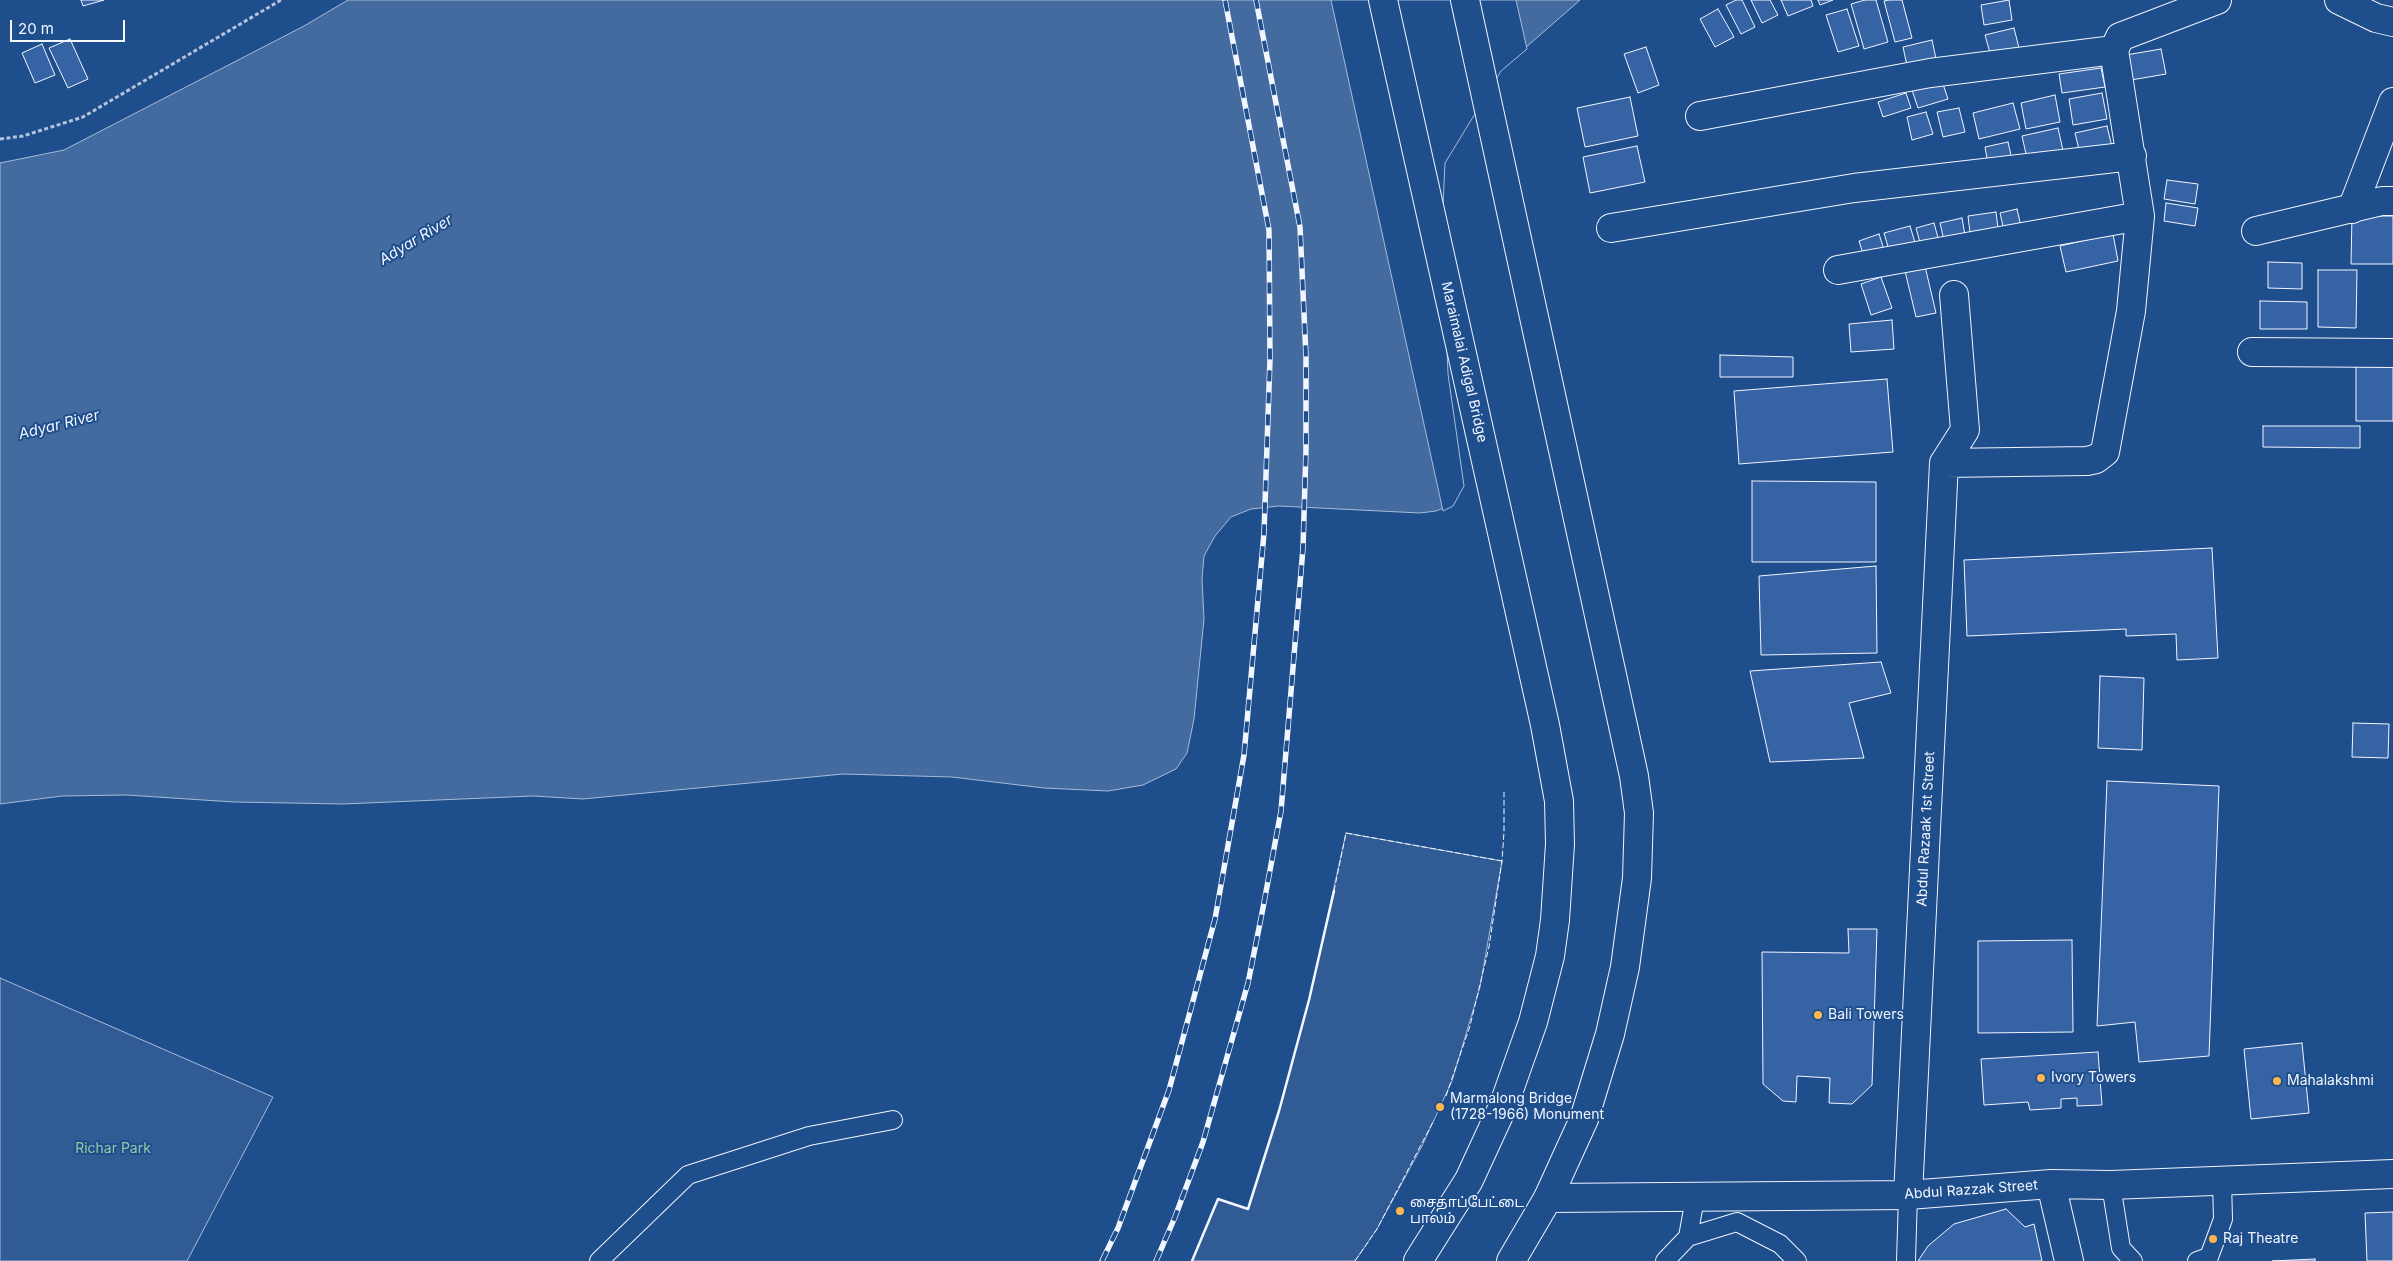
<!DOCTYPE html>
<html>
<head>
<meta charset="utf-8">
<style>
  body { margin:0 }
  #map { position:relative; width:2393px; height:1261px; overflow:hidden; background:#1f4e8c; font-family:Inter,sans-serif }
  canvas { display:block }
  .scale { position:absolute; left:10px; top:20px; width:115px; height:22px; box-sizing:border-box; border:2px solid #f2f6ff; border-top:0; padding-left:6px; font-size:15px; line-height:18px; white-space:nowrap; color:#f2f6ff; -webkit-text-stroke:4px #1f4e8c; paint-order:stroke }
</style>
</head>
<body>
<div id="map">
<canvas width="2393" height="1261"></canvas>
<div class="scale">20 m</div>
</div>
<script>
const context = document.querySelector('canvas').getContext('2d');
context.lineJoin = 'round';
function fill(path, color) { context.fillStyle = color; context.fill(path, 'evenodd'); }
const poly = rows => new Path2D(rows.map(r => 'M' + r).join(''));
function strokePath(path, color, width, dash) { context.strokeStyle = color; context.lineWidth = width; context.lineCap = dash ? 'butt' : 'round'; context.setLineDash(dash || []); context.stroke(path); }
function drawText(font, color, halo, rows, align = 'center') {
  context.font = font + ' Inter,"Noto Sans Tamil",sans-serif'; context.lineWidth = 4; context.setLineDash([]); context.textBaseline = 'middle'; context.strokeStyle = halo; context.fillStyle = color; for (const [text, x, y, turn = 0] of rows) {
    context.save(); context.translate(x, y); context.rotate((+turn || 0) * Math.PI / 180); context.textAlign = isNaN(turn) ? turn : align; if (halo) context.strokeText(text, 0, 0); context.fillText(text, 0, 0); context.restore();
  }
}
const built = poly([
  [1346,833,1502,861,1480,987,1452,1081,1422,1146,1377,1229,1355,1261,1192,1261,1218,1199,1248,1209,1279,1111,1309,1000,1346,833],
  [0,978,273,1097,187,1261,0,1261,0,978]
]);
const water = poly([
  [348,0,1580,0,1500,70,1443,162,1439,226,1451,505,1436,511,1420,513,1279,506,1251,509,1231,517,1215,536,1204,556,1202,579,1204,619,1194,719,1187,753,1176,769,1143,785,1108,791,1044,788,952,777,843,774,583,799,533,796,343,804,234,802,126,795,62,796,0,804,0,163,64,150,304,26,348,0]
]);
const pier = poly([
  [1331,0,1516,0,1527,49,1501,71,1445,163,1442,226,1448,374,1464,486,1453,506,1443,511,1331,0]
]);
const building = poly([
  [81,0,104,0,83,6,81,0],
  [1736,0,1742,0,1755,27,1741,34,1726,5,1736,0],
  [1751,0,1770,0,1778,15,1762,23,1751,0],
  [1781,0,1811,0,1813,6,1788,16,1781,0],
  [1818,0,1833,0,1820,5,1818,0],
  [1865,0,1876,0,1888,42,1864,49,1851,4,1865,0],
  [1889,0,1902,0,1912,38,1895,42,1884,1,1889,0],
  [2009,0,2012,20,1984,25,1981,5,2009,0],
  [1718,9,1734,37,1715,47,1700,19,1718,9],
  [1847,9,1859,46,1838,52,1826,15,1847,9],
  [2014,28,2020,52,1992,60,1985,35,2014,28],
  [70,39,88,79,68,88,49,48,70,39],
  [1932,40,1938,68,1909,75,1903,47,1932,40],
  [42,44,55,75,35,83,22,53,42,44],
  [1646,47,1659,85,1638,93,1624,54,1646,47],
  [2161,49,2166,74,2131,80,2126,55,2161,49],
  [2101,68,2105,87,2062,93,2059,74,2101,68],
  [1941,78,1948,99,1918,108,1911,87,1941,78],
  [1906,93,1911,108,1883,117,1878,102,1906,93],
  [2102,93,2107,119,2073,125,2069,99,2102,93],
  [2055,95,2060,122,2026,129,2021,103,2055,95],
  [1630,97,1638,136,1585,147,1577,108,1630,97],
  [2013,103,2020,129,1979,139,1973,113,2013,103],
  [1959,108,1965,132,1943,137,1937,112,1959,108],
  [1926,112,1933,134,1912,140,1907,117,1926,112],
  [2107,126,2112,147,2080,154,2075,133,2107,126],
  [2058,128,2064,155,2028,163,2022,136,2058,128],
  [2008,142,2013,164,1989,169,1985,147,2008,142],
  [1637,146,1645,182,1590,193,1583,157,1637,146],
  [2167,180,2198,184,2195,204,2164,199,2167,180],
  [2166,203,2198,208,2195,226,2164,221,2166,203],
  [2017,209,2022,231,2005,235,2000,213,2017,209],
  [1996,212,1999,236,1971,241,1968,216,1996,212],
  [2352,216,2393,216,2393,264,2351,264,2352,216],
  [1962,218,1966,241,1945,245,1940,223,1962,218],
  [1934,223,1940,245,1922,250,1916,228,1934,223],
  [1910,226,1917,249,1891,257,1884,233,1910,226],
  [1879,234,1886,256,1866,263,1859,241,1879,234],
  [2113,234,2118,261,2066,272,2060,246,2113,234],
  [1924,262,1936,313,1916,317,1904,267,1924,262],
  [2268,262,2302,263,2302,289,2268,288,2268,262],
  [2318,270,2357,270,2356,328,2318,327,2318,270],
  [1881,277,1892,308,1871,315,1861,284,1881,277],
  [2260,301,2307,302,2307,329,2260,329,2260,301],
  [1892,320,1894,349,1851,352,1849,324,1892,320],
  [1720,355,1793,357,1793,377,1720,377,1720,355],
  [2356,356,2393,356,2393,421,2356,421,2356,356],
  [1887,379,1893,452,1739,464,1734,391,1887,379],
  [2263,426,2360,426,2360,448,2263,447,2263,426],
  [1752,481,1876,482,1876,562,1752,562,1752,481],
  [2212,548,2218,658,2177,660,2176,634,2126,636,2126,629,1967,636,1964,560,2212,548],
  [1876,566,1877,653,1761,655,1759,576,1876,566],
  [1881,662,1891,693,1849,703,1864,758,1770,762,1750,671,1881,662],
  [2100,676,2144,678,2142,750,2098,748,2100,676],
  [2353,723,2389,724,2388,758,2352,757,2353,723],
  [2107,781,2219,786,2209,1056,2139,1062,2135,1022,2097,1026,2107,781],
  [1848,929,1877,929,1872,1085,1852,1104,1829,1103,1830,1078,1797,1076,1796,1102,1783,1101,1763,1084,1762,952,1849,953,1848,929],
  [2072,940,2073,1032,1978,1033,1978,941,2072,940],
  [2302,1043,2309,1113,2251,1119,2244,1049,2302,1043],
  [2098,1052,2102,1105,2077,1106,2077,1098,2061,1099,2061,1108,2030,1110,2028,1102,1984,1105,1981,1059,2098,1052],
  [2006,1209,2025,1227,2034,1224,2042,1261,1918,1261,1928,1246,1954,1224,2006,1209],
  [2393,1212,2393,1261,2367,1261,2365,1213,2393,1212],
  [2315,1259,2315,1261,2272,1261,2315,1259]
]);
const path = poly([
  [0,139,23,136,83,117,281,0]
]);
const lane = poly([
  [2111,1185,2121,1248,2133,1261],
  [1688,1237,1695,1198],
  [599,1261,688,1175,809,1136,893,1120],
  [1665,1261,1688,1237,1737,1222,1780,1244,1797,1261],
  [1906,1261,1908,1195],
  [2197,1261,2209,1257,2223,1219,2222,1181]
]);
const street = poly([
  [2339,0,2376,18,2393,22],
  [1700,116,1930,73,2114,50],
  [2352,209,2393,102],
  [1611,228,1854,188,2132,156],
  [2256,231,2382,201,2393,201],
  [1838,270,2140,216],
  [2252,352,2393,353],
  [1944,463,2087,461,2096,459,2105,452,2131,311,2140,216,2114,50,2120,37,2217,0],
  [1944,463,1965,430,1954,295],
  [2051,1184,2069,1261],
  [1908,1195,1944,463],
  [1548,1198,1908,1195,2051,1184,2111,1185,2393,1174]
]);
const primary = poly([
  [1383,0,1545,725,1559,801,1560,844,1555,920,1550,956,1533,1022,1504,1104,1469,1180,1418,1261],
  [1465,0,1634,776,1639,813,1637,878,1625,967,1610,1034,1584,1119,1548,1198,1511,1261]
]);
const rail = poly([
  [1102,1261,1118,1228,1169,1090,1215,919,1244,755,1264,533,1270,359,1269,230,1225,0],
  [1156,1261,1175,1217,1203,1142,1248,983,1263,908,1281,811,1303,548,1306,449,1306,357,1300,227,1256,0]
]);
const fence = poly([
  [1334,891,1346,833,1502,861],
  [1446,1096,1470,1026,1489,947,1502,861,1504,832,1504,792],
  [1355,1261,1377,1229,1434,1120]
]);
const wall = poly([
  [1192,1261,1218,1199,1248,1209,1279,1111,1309,1000,1334,891]
]);
const markers = [
  [1818,1015,5,"#ffb74d"],
  [2041,1078,5,"#ffb74d"],
  [2277,1081,5,"#ffb74d"],
  [1440,1107,5,"#ffb74d"],
  [1400,1211,5,"#ffb74d"],
  [2213,1239,5,"#ffb74d"]
];
const streetNames = [
  ["Maraimalai Adigal Bridge",1464,362,77],
  ["Abdul Razaak 1st Street",1926,829,-87],
  ["Abdul Razzak Street",1971,1190,-4]
];
const poiNames = [
  ["Bali Towers",1828,1015],
  ["Ivory Towers",2051,1078],
  ["Mahalakshmi",2287,1081],
  ["Marmalong Bridge",1450,1099],
  ["(1728-1966) Monument",1450,1115],
  ["சைதாப்பேட்டை",1410,1203],
  ["பாலம்",1410,1219],
  ["Raj Theatre",2223,1239]
];
const parkNames = [
  ["Richar Park",113,1149]
];
const waterNames = [
  ["Adyar River",416,240,-31],
  ["Adyar River",59,425,-14]
];
fill(built, '#305b95');
strokePath(built, '#a8bbd7', 1);
fill(water, '#446ba0');
strokePath(water, '#a8bbd7', 1);
fill(pier, '#1f4e8c');
strokePath(pier, '#a8bbd7', 1);
fill(building, '#3563a3');
strokePath(building, '#f2f6ff', 1);
strokePath(lane, '#f2f6ff', 20);
strokePath(street, '#f2f6ff', 30);
strokePath(primary, '#f2f6ff', 30);
strokePath(path, '#b3c4dc', 3, [4, 2.5]);
strokePath(lane, '#1f4e8c', 18);
strokePath(street, '#1f4e8c', 28);
strokePath(primary, '#1f4e8c', 28);
strokePath(rail, '#f2f6ff', 5.5);
strokePath(rail, '#1f4e8c', 4, [11]);
strokePath(fence, '#f2f6ff', 1, [6, 2.5]);
strokePath(wall, '#f2f6ff', 2.5);
for (const [x, y, r, color] of markers) { const dot = new Path2D(); dot.arc(x, y, r, 0, 2 * Math.PI); context.fillStyle = color; context.fill(dot); strokePath(dot, '#1f4e8c', 2); }
drawText('14px', '#f2f6ff', '#1f4e8c', streetNames);
drawText('14px', '#f2f6ff', '#1f4e8c', poiNames, 'left');
drawText('14px', '#97c8a6', '#1f4e8c', parkNames);
drawText('italic 15px', '#f2f6ff', '#1f4e8c', waterNames);
</script>
</body>
</html>
